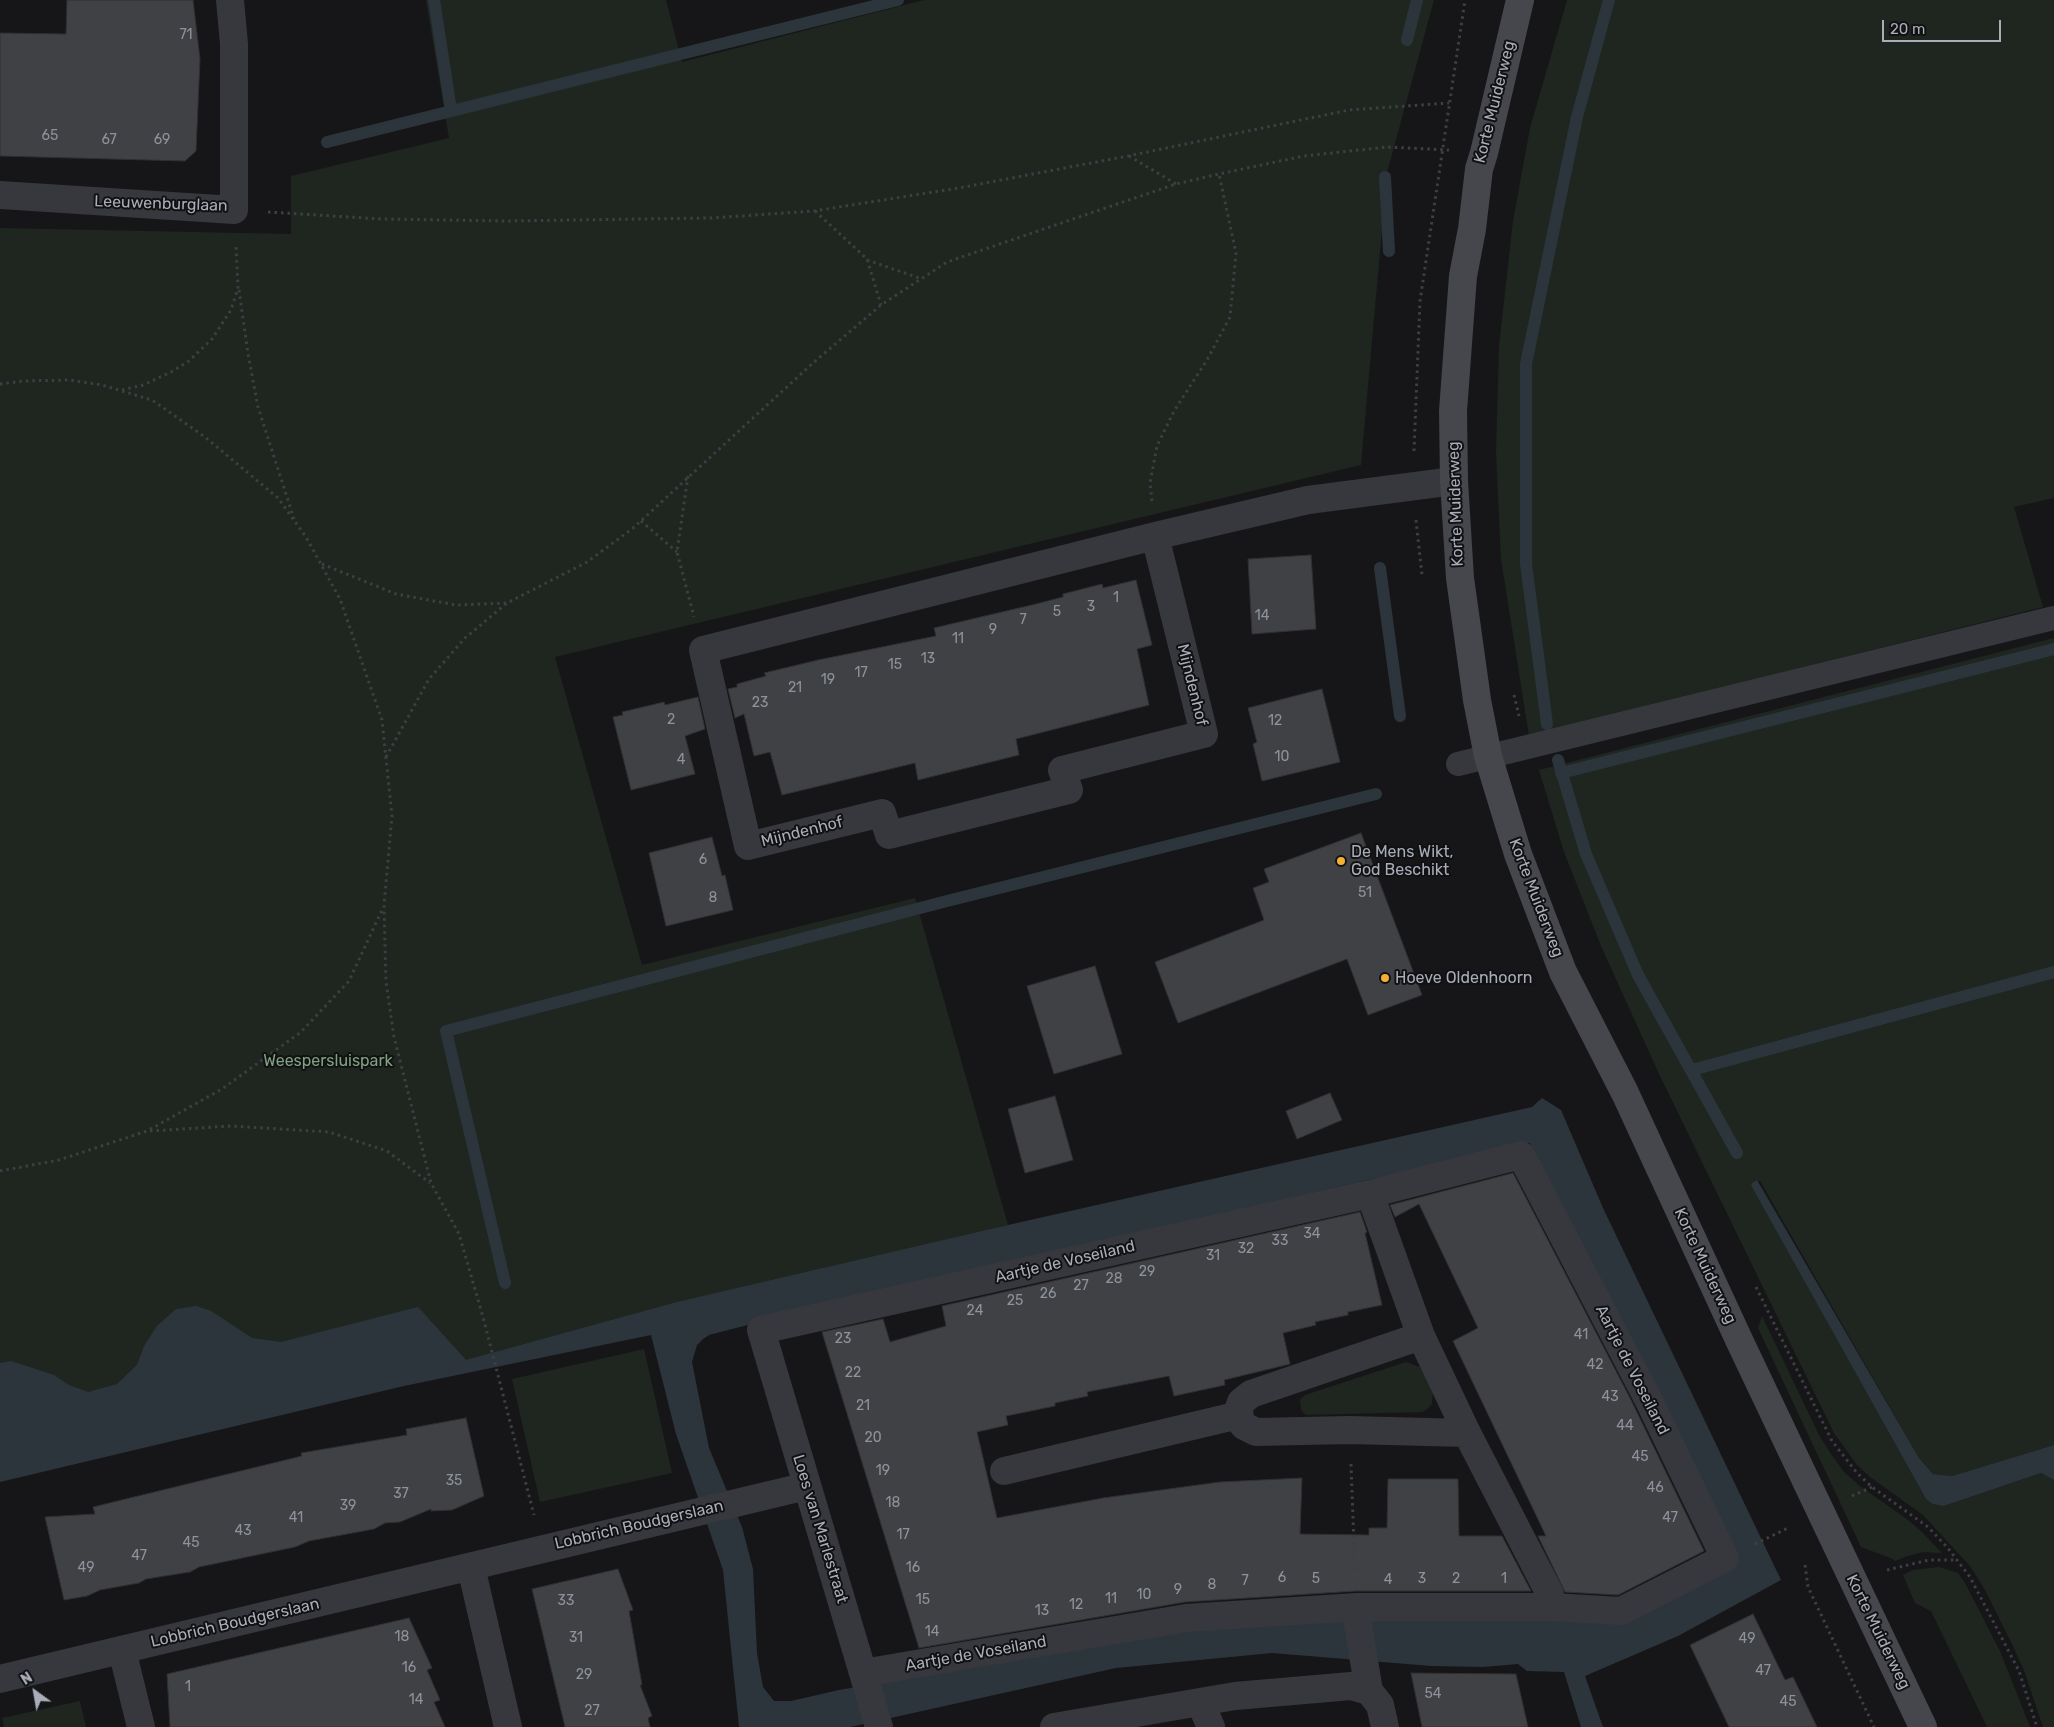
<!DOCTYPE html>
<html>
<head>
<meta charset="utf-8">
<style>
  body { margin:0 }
  #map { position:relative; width:2054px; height:1727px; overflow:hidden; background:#161618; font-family:Rubik,sans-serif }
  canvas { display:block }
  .north { position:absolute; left:10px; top:1667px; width:50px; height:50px; -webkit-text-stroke:4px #111113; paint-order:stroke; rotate:328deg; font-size:14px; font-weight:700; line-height:20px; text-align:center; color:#a8adb8 }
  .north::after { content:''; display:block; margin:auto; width:18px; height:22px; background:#a8adb8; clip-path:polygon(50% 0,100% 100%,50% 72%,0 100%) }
  .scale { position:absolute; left:1882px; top:20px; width:119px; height:22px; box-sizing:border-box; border:2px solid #a8adb8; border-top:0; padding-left:6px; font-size:15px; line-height:18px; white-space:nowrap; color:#a8adb8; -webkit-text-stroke:4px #111113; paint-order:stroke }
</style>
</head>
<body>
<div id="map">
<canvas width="2054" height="1727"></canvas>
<div class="north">N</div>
<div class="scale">20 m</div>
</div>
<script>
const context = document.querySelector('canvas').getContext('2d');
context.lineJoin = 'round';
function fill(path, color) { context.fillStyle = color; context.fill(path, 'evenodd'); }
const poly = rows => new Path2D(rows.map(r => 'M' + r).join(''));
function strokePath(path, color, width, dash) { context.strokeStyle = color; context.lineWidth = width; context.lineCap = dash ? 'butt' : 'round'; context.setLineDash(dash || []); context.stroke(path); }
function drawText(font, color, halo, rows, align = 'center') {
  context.font = font + ' Rubik,sans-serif'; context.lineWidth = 4; context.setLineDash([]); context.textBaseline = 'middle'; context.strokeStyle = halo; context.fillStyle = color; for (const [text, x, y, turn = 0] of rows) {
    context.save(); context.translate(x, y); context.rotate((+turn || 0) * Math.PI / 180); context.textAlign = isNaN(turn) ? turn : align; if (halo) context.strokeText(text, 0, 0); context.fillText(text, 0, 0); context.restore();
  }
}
const green = poly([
  [426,0,666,0,682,62,924,0,1434,0,1387,173,1361,465,555,657,642,965,915,898,1008,1225,999,1227,1004,1247,0,1471,0,228,291,234,291,176,449,138],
  [1567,0,2054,0,2054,498,2014,507,2043,607,1529,736,1501,559,1496,453,1499,346,1513,221,1530,128],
  [2054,638,2054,1445,1952,1476,1933,1474,1919,1458,1760,1181,1751,1184,1926,1499,1944,1506,2041,1473,2054,1480,2054,1727,2043,1727,2025,1673,2012,1644,1985,1590,1970,1566,1923,1515,1870,1477,1857,1465,1834,1433,1660,1076,1601,946,1564,852,1539,770],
  [1762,1316,1819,1435,1831,1454,1844,1472,1860,1486,1908,1520,1921,1531,1942,1553,1923,1552,1908,1556,1895,1561,1893,1559,1861,1547,1758,1328],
  [644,1349,672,1473,540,1502,512,1379],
  [1406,1362,1420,1367,1433,1390,1432,1404,1426,1410,1422,1412,1306,1415,1301,1410,1300,1400,1305,1395],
  [1939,1567,1958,1573,1964,1581,2000,1651,2030,1727,1987,1727,1931,1611,1915,1603,1903,1575,1913,1570],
  [80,1701,86,1727,4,1727,2,1718]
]);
const water = poly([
  [1542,1098,1561,1110,1603,1208,1781,1580,1678,1636,1585,1676,1603,1727,1581,1727,1564,1672,1527,1671,1518,1664,1483,1667,1431,1666,1272,1653,1116,1668,850,1727,739,1727,723,1570,676,1434,651,1335,404,1386,0,1482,0,1363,11,1361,54,1375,69,1385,88,1392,117,1384,137,1365,144,1346,157,1326,176,1309,196,1306,211,1311,252,1338,281,1342,418,1307,466,1360,677,1302,1008,1225,1532,1107],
  [1530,1143,1734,1561,1615,1620,1266,1618,839,1690,791,1701,774,1701,763,1687,757,1653,753,1569,742,1527,709,1448,692,1362,697,1345,703,1339,709,1335,852,1298],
  [1757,1180,1919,1458,1933,1474,1952,1476,2054,1445,2054,1480,2041,1473,1944,1506,1933,1504,1926,1499,1752,1187,1751,1184]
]);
const stream = poly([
  [434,0,451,110],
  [1407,40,1417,0],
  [327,142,898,0],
  [1385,177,1389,251],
  [1380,568,1400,716],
  [1547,724,1526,564,1526,364,1577,117,1609,0],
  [1558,760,1586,854,1638,975,1737,1153],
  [1561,773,2054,649],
  [1692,1070,2054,972],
  [505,1283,446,1031,951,900,1376,794]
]);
const building = poly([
  [67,0,193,0,200,59,196,151,185,161,0,156,0,33,66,34,67,0],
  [1311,555,1316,629,1252,634,1248,559,1311,555],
  [1136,580,1152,645,1137,649,1149,705,1016,739,1019,755,918,780,915,763,782,795,770,752,754,756,744,714,735,718,728,689,737,687,737,684,766,676,764,673,818,660,936,636,934,628,1036,604,1063,597,1063,594,1102,584,1103,588,1136,580],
  [1322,689,1340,762,1262,781,1253,744,1257,742,1248,708,1322,689],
  [698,697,705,729,685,736,695,774,631,790,613,717,623,715,622,712,664,702,665,705,698,697],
  [1361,833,1422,995,1368,1015,1347,959,1178,1023,1155,962,1264,920,1253,888,1269,882,1264,869,1361,833],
  [712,837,722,876,725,875,733,910,666,926,649,853,712,837],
  [1095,966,1122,1054,1054,1074,1027,986,1095,966],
  [1330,1093,1342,1120,1297,1139,1286,1111,1330,1093],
  [1055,1096,1073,1160,1025,1173,1008,1109,1055,1096],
  [1513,1173,1631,1400,1704,1551,1618,1595,1565,1592,1538,1536,1546,1536,1453,1341,1478,1328,1419,1204,1395,1217,1390,1205,1513,1173],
  [1360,1212,1367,1232,1365,1233,1382,1305,1348,1312,1348,1315,1315,1322,1316,1325,1283,1333,1290,1364,1224,1380,1225,1385,1174,1396,1169,1376,1087,1392,1088,1396,1055,1403,1055,1406,1006,1416,1008,1425,977,1432,997,1518,1103,1498,1220,1482,1302,1478,1300,1534,1369,1535,1369,1528,1387,1528,1388,1479,1458,1479,1459,1536,1502,1536,1531,1591,1356,1591,1185,1602,919,1648,822,1332,883,1319,890,1342,946,1326,942,1306,1360,1212],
  [466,1418,484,1496,452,1510,431,1511,431,1509,400,1522,385,1523,374,1529,309,1541,295,1547,199,1567,190,1572,146,1579,139,1583,100,1590,87,1596,64,1600,45,1517,95,1514,93,1507,302,1456,301,1453,407,1435,406,1429,466,1418],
  [618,1569,633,1610,629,1611,642,1685,640,1685,652,1716,648,1718,650,1727,565,1727,532,1589,618,1569],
  [1753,1614,1785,1680,1793,1677,1817,1727,1729,1727,1690,1645,1753,1614],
  [409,1618,432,1668,427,1670,440,1700,434,1702,445,1727,170,1727,167,1674,409,1618],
  [1411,1673,1516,1674,1528,1727,1422,1727,1411,1673]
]);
const path = poly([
  [1129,156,1176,184],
  [815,211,867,259,881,305],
  [268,212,382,219,506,221,711,218,814,211,959,188,1128,156,1349,110,1449,103],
  [867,260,922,279],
  [239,290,248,354,258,407,294,519],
  [0,384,24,381,69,380,102,385,152,400,205,437,278,498,306,537,340,599,382,720,392,816,384,905,386,982,394,1037,431,1183,459,1234,483,1317,534,1515],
  [122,390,143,385,171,372,189,361,212,339,231,310,238,288,236,245],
  [1414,451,1420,301,1465,0],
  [688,476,677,552,694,617],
  [1152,501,1150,483,1157,446,1174,411,1207,360,1230,317,1236,253,1219,174],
  [1416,520,1422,575],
  [641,521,677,552],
  [322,564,396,594,456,605,507,603],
  [1514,695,1519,716],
  [386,757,429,679,465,638,507,603,587,562,632,529,813,363,881,305,947,262,1176,184,1219,174,1304,156,1387,147,1449,150],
  [150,1131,231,1126,329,1132,387,1151,430,1183],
  [0,1171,59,1160,147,1131,222,1089,301,1032,349,981,383,908],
  [1756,1287,1832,1441,1857,1473,1872,1487,1928,1527,1947,1547,1970,1577,2019,1671,2037,1727],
  [1351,1464,1355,1573],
  [1852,1496,1872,1487],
  [1755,1544,1790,1527],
  [1805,1565,1808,1587,1874,1727],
  [1887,1570,1929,1560,1957,1560]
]);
const lane = poly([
  [1458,764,2054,618]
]);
const street = poly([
  [0,195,234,210,234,44,230,0],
  [1155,536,1204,734,1062,770,1069,790,889,835,882,813,748,846,703,650,1155,536,1308,500,1454,481],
  [1370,1194,1421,1336,1467,1433,1550,1594,1551,1607],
  [1421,1336,1251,1394,1241,1402,1239,1408,1240,1421,1244,1426,1256,1432,1349,1430,1467,1433],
  [1004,1471,1239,1415],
  [471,1567,508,1727],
  [1356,1613,1369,1691],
  [122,1650,141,1727],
  [863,1673,1186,1618,1357,1607,1551,1607,1621,1611,1725,1558,1649,1401,1521,1155,1370,1194,761,1330,879,1727],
  [0,1679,807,1486],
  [1200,1702,1211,1727],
  [1054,1727,1235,1696,1351,1686,1369,1691,1380,1705,1385,1727]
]);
const secondary = poly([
  [1520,0,1484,153,1479,169,1472,229,1463,276,1453,411,1454,481,1460,578,1477,700,1488,756,1518,854,1563,972,1625,1093,1740,1342,1923,1727]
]);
const markers = [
  [1341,861,5,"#f2b134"],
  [1385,978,5,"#f2b134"]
];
const numberNames = [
  ["71",186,35],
  ["65",50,136],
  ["67",109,140],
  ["69",162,140],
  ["1",1116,598],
  ["3",1091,607],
  ["5",1057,612],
  ["14",1262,616],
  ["7",1023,620],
  ["9",993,630],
  ["11",958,639],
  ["13",928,659],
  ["15",895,665],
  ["17",861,673],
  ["19",828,680],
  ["21",795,688],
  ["23",760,703],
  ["2",671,720],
  ["12",1275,721],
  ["10",1282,757],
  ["4",681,760],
  ["6",703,860],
  ["51",1365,893],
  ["8",713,898],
  ["34",1312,1234],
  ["33",1280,1241],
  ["32",1246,1249],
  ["31",1213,1256],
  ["29",1147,1272],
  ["28",1114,1279],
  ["27",1081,1286],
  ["26",1048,1294],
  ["25",1015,1301],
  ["24",975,1311],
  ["41",1581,1335],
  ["23",843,1339],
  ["42",1595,1365],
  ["22",853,1373],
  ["43",1610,1397],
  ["21",863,1406],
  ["44",1625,1426],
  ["20",873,1438],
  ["45",1640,1457],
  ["19",883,1471],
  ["35",454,1481],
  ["46",1655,1488],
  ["37",401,1494],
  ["18",893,1503],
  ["39",348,1506],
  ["41",296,1518],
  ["47",1670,1518],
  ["43",243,1531],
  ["17",903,1535],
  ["45",191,1543],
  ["47",139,1556],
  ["49",86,1568],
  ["16",913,1568],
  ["6",1282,1578],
  ["5",1316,1579],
  ["3",1422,1579],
  ["2",1456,1579],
  ["1",1504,1579],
  ["4",1388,1580],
  ["7",1245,1581],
  ["8",1212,1585],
  ["9",1178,1590],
  ["10",1144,1595],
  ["11",1111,1599],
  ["15",923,1600],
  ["33",566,1601],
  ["12",1076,1605],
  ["13",1042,1611],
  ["14",932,1632],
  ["18",402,1637],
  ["31",576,1638],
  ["49",1747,1639],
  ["16",409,1668],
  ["47",1763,1671],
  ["29",584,1675],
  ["1",188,1687],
  ["54",1433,1694],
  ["14",416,1700],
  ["45",1788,1702],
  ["27",592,1711]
];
const streetNames = [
  ["Korte Muiderweg",1495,102,-76],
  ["Leeuwenburglaan",161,204,2],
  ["Korte Muiderweg",1456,504,-92],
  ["Mijndenhof",1192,685,76],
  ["Mijndenhof",802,832,-14],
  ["Korte Muiderweg",1536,898,69],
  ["Aartje de Voseiland",1065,1262,-13],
  ["Korte Muiderweg",1705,1266,65],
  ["Aartje de Voseiland",1632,1370,63],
  ["Lobbrich Boudgerslaan",639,1525,-13],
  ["Loes van Marlestraat",820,1529,73],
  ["Lobbrich Boudgerslaan",235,1623,-13],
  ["Korte Muiderweg",1878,1632,64],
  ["Aartje de Voseiland",976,1654,-10]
];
const poiNames = [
  ["De Mens Wikt,",1351,852],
  ["God Beschikt",1351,870],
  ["Hoeve Oldenhoorn",1395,978]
];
const parkNames = [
  ["Weespersluispark",328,1061]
];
fill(green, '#1e261f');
fill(water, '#2c353c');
strokePath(stream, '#2c353c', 12);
fill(building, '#404145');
strokePath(building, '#303034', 1);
strokePath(path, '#3d3f44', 3, [2.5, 4]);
strokePath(lane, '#37383d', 24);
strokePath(street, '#37383d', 28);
strokePath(secondary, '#45474d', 28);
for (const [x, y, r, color] of markers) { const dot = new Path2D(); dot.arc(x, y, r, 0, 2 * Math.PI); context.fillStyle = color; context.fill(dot); strokePath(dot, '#111113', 2); }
drawText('14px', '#8e929b', null, numberNames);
drawText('16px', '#a8adb8', '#111113', streetNames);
drawText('16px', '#a8adb8', '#111113', poiNames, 'left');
drawText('16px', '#7fa381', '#111113', parkNames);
</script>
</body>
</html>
